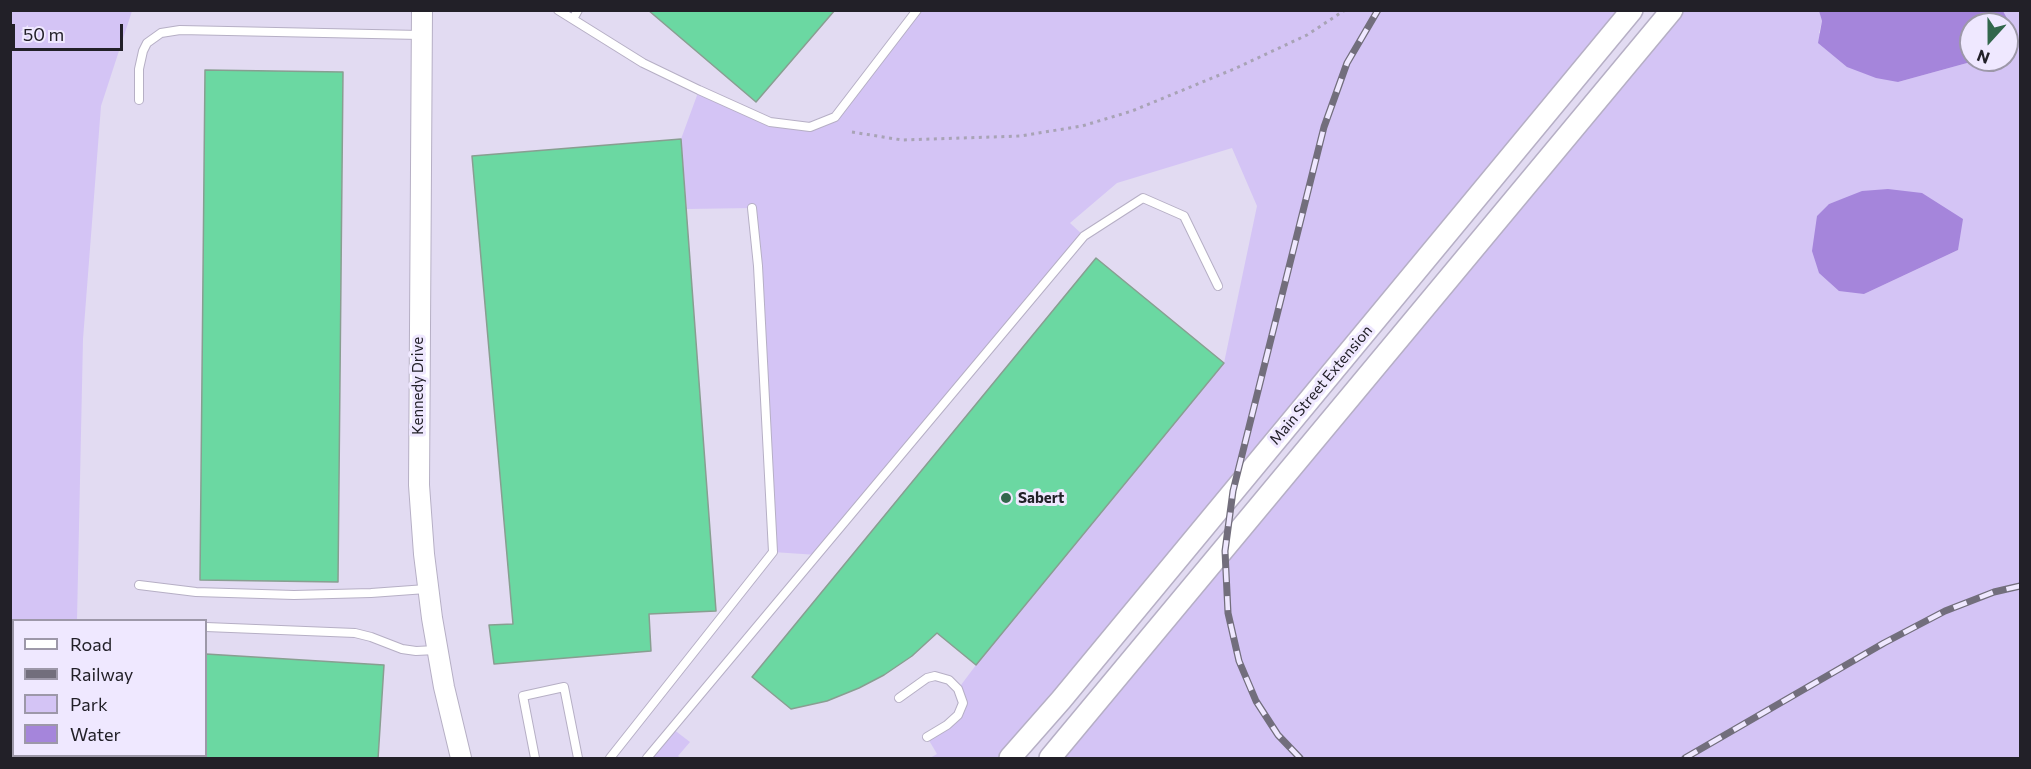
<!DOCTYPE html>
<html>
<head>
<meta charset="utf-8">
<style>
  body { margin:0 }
  #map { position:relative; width:2031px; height:769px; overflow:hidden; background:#e2dbf2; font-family:Commissioner,sans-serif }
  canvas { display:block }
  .frame { position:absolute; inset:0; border:12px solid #222028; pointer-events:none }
  .legend { position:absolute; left:12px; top:619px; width:195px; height:138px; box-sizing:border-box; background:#efe8ff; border:2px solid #9d98a9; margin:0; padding:8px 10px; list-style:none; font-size:18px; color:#222028 }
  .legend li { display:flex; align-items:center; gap:12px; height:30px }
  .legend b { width:30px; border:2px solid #9d98a9 }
  .north { position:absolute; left:1959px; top:12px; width:60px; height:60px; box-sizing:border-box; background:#efe8ff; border:2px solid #9d98a9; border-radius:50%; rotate:201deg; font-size:16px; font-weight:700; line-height:24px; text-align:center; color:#222028 }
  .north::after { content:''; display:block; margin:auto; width:21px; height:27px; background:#32674c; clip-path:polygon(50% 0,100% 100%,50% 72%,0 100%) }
  .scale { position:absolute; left:12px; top:24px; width:111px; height:27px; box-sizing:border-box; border:3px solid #222028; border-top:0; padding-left:8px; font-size:18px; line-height:21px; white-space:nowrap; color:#222028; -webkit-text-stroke:4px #efe8ff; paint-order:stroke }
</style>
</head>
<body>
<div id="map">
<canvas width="2031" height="769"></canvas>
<div class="frame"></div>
<ul class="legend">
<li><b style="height:8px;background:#fff"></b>Road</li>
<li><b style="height:8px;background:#726e7c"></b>Railway</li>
<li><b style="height:16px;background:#d4c4f5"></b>Park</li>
<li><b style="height:16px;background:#a585db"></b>Water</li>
</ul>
<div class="north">N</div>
<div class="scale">50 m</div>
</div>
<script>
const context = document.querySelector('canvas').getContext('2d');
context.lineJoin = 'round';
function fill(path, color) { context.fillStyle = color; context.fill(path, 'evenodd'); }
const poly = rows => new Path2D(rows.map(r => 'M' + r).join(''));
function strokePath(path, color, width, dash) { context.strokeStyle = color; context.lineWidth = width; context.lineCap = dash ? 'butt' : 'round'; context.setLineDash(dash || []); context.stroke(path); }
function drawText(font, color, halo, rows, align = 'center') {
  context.font = font + ' Commissioner,sans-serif'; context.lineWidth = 6; context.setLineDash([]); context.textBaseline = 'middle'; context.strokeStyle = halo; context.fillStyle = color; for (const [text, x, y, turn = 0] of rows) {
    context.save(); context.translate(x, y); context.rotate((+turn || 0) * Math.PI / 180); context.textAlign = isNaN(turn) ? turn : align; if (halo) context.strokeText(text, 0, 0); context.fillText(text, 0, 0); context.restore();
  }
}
const green = poly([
  [10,11,152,11,132,11,101,106,83,339,77,620,14,620,14,756,74,756,74,758,11,758],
  [917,11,1632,11,1010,758,930,758,937,754,927,737,961,709,958,689,976,665,1224,363,1257,206,1232,148,1117,183,1070,223,1084,236,818,555,773,552,752,208,687,209,681,139,699,90,770,122,810,127,835,117],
  [1672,11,1819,11,1822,21,1819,33,1898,82,1978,60,2007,60,2009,22,2003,11,2020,11,2020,758,1050,758],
  [1843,199,1958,250,1864,294,1829,204],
  [673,729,690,742,678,756,681,758,647,758]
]);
const water = poly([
  [1819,11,2003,11,2009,22,2007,27,2007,24,1971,24,1971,60,1978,60,1898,82,1876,78,1847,67,1818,43,1822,21],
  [1888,189,1922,193,1963,219,1958,250,1864,294,1839,291,1819,273,1812,251,1817,216,1829,204,1862,191]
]);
const building = poly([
  [648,10,835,10,756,102,648,10],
  [205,70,343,72,338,582,200,580,205,70],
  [681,139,716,611,649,614,651,651,494,664,489,625,513,624,472,156,681,139],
  [1096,258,1224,363,976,665,937,633,912,656,884,675,859,688,827,701,791,709,752,677,1096,258],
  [206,654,384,665,378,759,206,759,206,654]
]);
const path = poly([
  [852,132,902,140,1020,136,1082,126,1132,111,1234,69,1307,35,1345,10]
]);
const service = poly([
  [558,10,643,63,699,90,770,122,810,127,835,117,917,10],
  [573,19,578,10],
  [139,100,139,69,143,51,147,43,161,33,180,30,420,35],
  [139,585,196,592,294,595,371,593,426,589],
  [206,627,355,633,371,637,402,649,416,651,436,650],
  [899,698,927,678,935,676,949,680,958,689,963,703,958,715,947,725,927,737],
  [103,758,103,756],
  [535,758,523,696,564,687,578,758],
  [610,758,773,552,758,266,752,208],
  [647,758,1084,236,1143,198,1184,216,1218,286]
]);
const tertiary = poly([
  [422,10,419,485,424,554,432,618,444,687,461,758]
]);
const secondary = poly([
  [1010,758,1061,700,1632,10],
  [1050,758,1672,10]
]);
const rail = poly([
  [1300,758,1278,735,1256,701,1239,661,1228,613,1225,551,1233,491,1324,127,1347,63,1378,10],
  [1685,758,1884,643,1945,611,1994,592,2020,586]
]);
const markers = [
  [1006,498,6,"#32674c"]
];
const streetNames = [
  ["Main Street Extension",1321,385,-50],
  ["Kennedy Drive",418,386,-90]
];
const poiNames = [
  ["Sabert",1018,498]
];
fill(green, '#d4c4f5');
fill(water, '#a585db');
fill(building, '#6bd8a2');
strokePath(building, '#889e91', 1.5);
strokePath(service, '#b6afc5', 10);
strokePath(tertiary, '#b6afc5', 22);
strokePath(secondary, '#b6afc5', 24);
strokePath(path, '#a8a3b5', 3, [3, 4.5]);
strokePath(service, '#fff', 8);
strokePath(tertiary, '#fff', 20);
strokePath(secondary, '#fff', 21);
strokePath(rail, '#726e7c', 7);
strokePath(rail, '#efe8ff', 4.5, [14]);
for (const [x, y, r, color] of markers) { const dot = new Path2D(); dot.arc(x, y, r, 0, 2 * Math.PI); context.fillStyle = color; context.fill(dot); strokePath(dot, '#efe8ff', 2); }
drawText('15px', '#222028', '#efe8ff', streetNames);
drawText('bold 15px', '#222028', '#efe8ff', poiNames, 'left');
</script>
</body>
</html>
